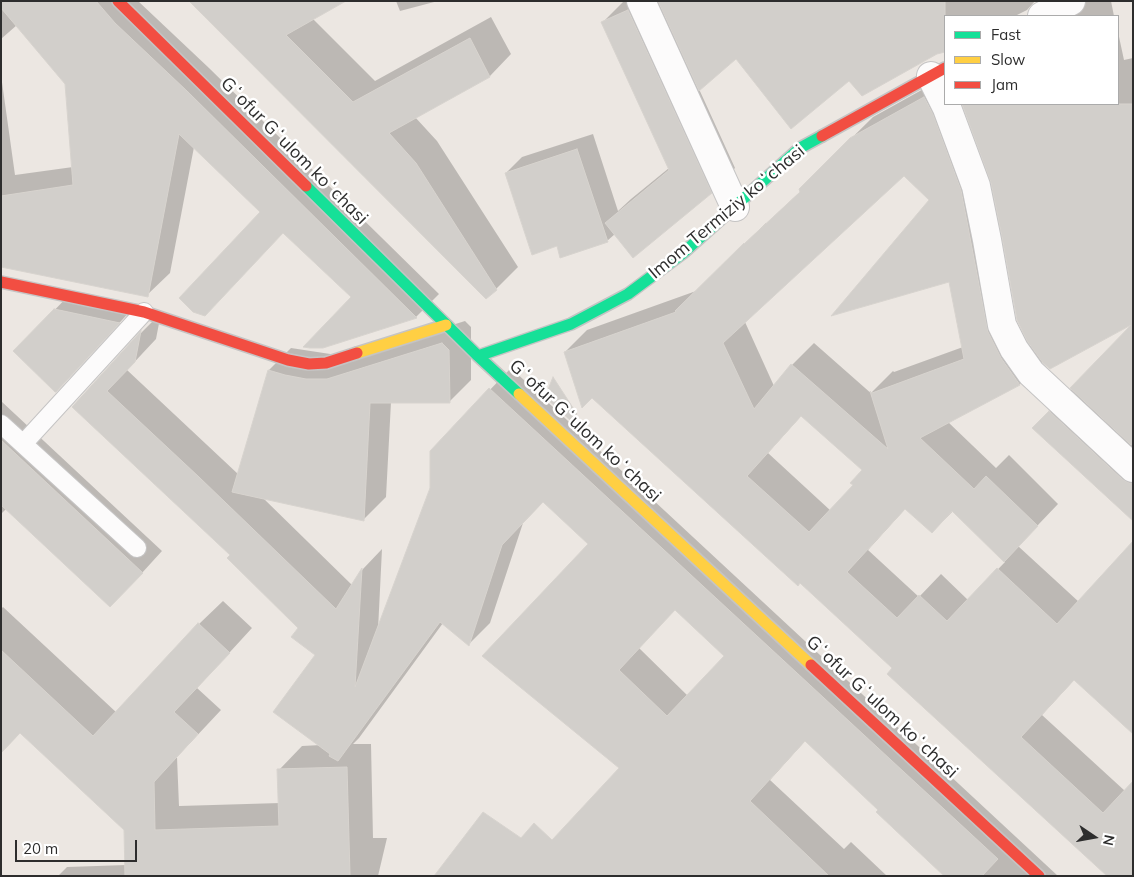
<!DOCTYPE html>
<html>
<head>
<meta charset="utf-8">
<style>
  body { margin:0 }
  #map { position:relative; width:1134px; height:877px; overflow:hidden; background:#ece7e2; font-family:Mulish,sans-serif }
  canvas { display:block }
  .frame { position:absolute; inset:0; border:2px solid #2d2d2d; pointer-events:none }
  .legend { position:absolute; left:944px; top:15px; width:175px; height:90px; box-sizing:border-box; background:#fff; border:1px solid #ababab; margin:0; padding:6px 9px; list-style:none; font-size:15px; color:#2d2d2d }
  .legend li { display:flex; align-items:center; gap:10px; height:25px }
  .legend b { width:25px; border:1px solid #ababab }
  .north { position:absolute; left:1069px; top:812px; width:50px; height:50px; -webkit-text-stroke:4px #fff; paint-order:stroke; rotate:102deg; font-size:14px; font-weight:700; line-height:20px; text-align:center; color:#2d2d2d }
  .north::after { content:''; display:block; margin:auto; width:18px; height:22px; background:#2d2d2d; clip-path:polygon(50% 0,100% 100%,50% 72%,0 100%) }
  .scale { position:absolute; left:15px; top:840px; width:122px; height:22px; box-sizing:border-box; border:2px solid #2d2d2d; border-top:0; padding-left:6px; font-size:15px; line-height:18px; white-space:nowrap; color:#2d2d2d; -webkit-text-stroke:4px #fff; paint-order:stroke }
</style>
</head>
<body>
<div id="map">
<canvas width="1134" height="877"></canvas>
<div class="frame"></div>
<ul class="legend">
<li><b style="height:6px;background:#16e098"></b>Fast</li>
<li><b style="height:6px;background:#ffcf43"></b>Slow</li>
<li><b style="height:6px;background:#f24e42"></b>Jam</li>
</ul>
<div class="north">N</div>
<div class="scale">20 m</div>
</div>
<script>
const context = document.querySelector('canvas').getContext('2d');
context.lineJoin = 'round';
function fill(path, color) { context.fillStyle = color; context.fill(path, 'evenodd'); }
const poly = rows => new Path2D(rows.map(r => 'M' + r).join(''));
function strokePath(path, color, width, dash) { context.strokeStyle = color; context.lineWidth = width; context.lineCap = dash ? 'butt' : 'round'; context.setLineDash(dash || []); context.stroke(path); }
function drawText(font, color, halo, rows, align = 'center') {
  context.font = font + ' Mulish,sans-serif'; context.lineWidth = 5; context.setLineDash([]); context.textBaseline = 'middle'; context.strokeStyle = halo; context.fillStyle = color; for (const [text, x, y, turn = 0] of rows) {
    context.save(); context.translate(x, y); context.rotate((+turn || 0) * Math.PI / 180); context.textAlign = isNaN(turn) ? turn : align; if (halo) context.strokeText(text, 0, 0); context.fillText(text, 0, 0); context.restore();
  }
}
const shadow = poly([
  [1,1,138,1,209,68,439,294,416,317,323,346,352,297,194,147,170,273,147,295,1,266,1,75,15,175,73,167,66,83,17,25,1,39],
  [191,1,313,19,375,81,491,17,511,54,490,76,415,117,437,141,518,267,496,289,486,297],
  [396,1,438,1,400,11],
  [624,1,1035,1,1027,10,1015,16,945,16,945,51,849,79,736,57,699,89,735,168,711,193,615,234,607,241,557,245,506,173,522,157,593,134,618,211,631,199,669,168,602,23],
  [1087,1,1111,1,1114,16,1069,16,1080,5],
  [1118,32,1124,60,1133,58,1133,323,1043,361,1020,384,948,422,996,468,1009,455,1058,504,1018,546,1079,602,1075,679,1042,715,1125,791,1133,876,894,668,565,352,587,330,696,291,766,223,766,224,801,191,800,189,873,117,945,77,1009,310,1023,336,1030,346,1031,346,992,180,963,104,1051,104,1091,190,1092,189,1075,104,1118,104],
  [904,174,931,200,950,281,963,347,894,372,893,371,872,392,873,395,814,343,792,365,774,386,745,322],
  [802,415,864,470,854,485,831,511,768,453],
  [906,508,932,532,953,511,1005,562,968,600,941,574,919,597,868,550],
  [72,292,135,306,73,373,15,351],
  [161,313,156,339,127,370,238,474,269,370,291,348,350,357,465,321,471,327,471,380,449,402,391,402,386,497,364,519,262,497,352,585,363,569,382,549,378,630,432,488,431,451,511,368,1058,876,946,876,880,810,806,740,770,780,844,849,851,842,887,876,557,876,621,768,590,544,544,501,523,523,490,623,469,644,443,623,359,738,353,744,371,744,373,838,387,838,378,876,58,876,67,867,126,865,125,830,21,732,1,753,1,609,3,607,117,713,199,624,223,601,252,628,197,688,221,710,177,757,179,806,280,803,279,770,302,746,321,745,317,655,300,628,232,555,73,406,142,332],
  [676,608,726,656,688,696,639,648],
  [1133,325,1133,519,1050,412],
  [1,401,162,551,131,585,7,508,1,514]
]);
const building = poly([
  [1,1,96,1,115,23,187,91,417,318,323,348,310,348,303,347,351,297,283,233,205,316,193,312,179,298,260,212,179,134,148,297,1,267,1,196,73,185,65,84,1,8,1,1],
  [189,1,346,1,286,35,353,102,470,38,490,77,389,133,416,163,497,290,486,299,189,1],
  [658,1,945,1,945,52,937,54,862,96,849,81,791,129,736,59,699,91,658,1],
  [628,10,712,193,633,258,605,223,669,170,601,22,628,10],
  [924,97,933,114,961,190,988,332,1001,358,1020,385,920,438,974,489,986,476,1038,526,1004,562,952,511,932,533,905,509,847,572,897,618,919,595,947,621,997,568,1057,624,1133,541,1133,734,1074,680,1021,737,1103,813,1133,781,1133,876,1107,876,887,674,892,668,800,583,798,586,592,398,582,408,564,352,676,312,675,311,744,243,744,244,800,192,799,189,850,138,924,97],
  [904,176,929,200,831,316,949,282,964,359,872,393,870,391,888,449,791,364,754,409,723,343,904,176],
  [801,416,862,470,850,483,853,485,809,532,747,476,801,416],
  [962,104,1133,104,1133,444,1131,445,1070,388,1131,325,1050,369,1043,363,1027,341,1017,320,1002,237,991,183,962,104],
  [577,149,608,242,560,258,557,246,532,255,505,173,577,149],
  [54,309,120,323,56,392,55,392,13,351,54,309],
  [141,331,135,362,107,391,199,477,336,609,362,568,355,687,430,488,430,451,489,388,998,859,982,876,944,876,876,812,878,810,805,741,750,801,829,876,434,876,483,812,521,838,534,823,552,840,619,768,482,656,588,544,543,502,502,545,469,646,440,622,338,761,329,756,330,754,273,712,315,655,291,637,298,628,227,558,230,555,72,407,141,331],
  [675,610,724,656,667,716,619,670,675,610],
  [442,343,449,350,450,403,370,403,364,521,232,492,268,370,285,375,306,379,327,379,442,343],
  [553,377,577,414,571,421,545,397,553,377],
  [1049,411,1122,479,1129,483,1133,483,1133,521,1032,428,1049,411],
  [1,440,143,573,110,607,1,505,1,440],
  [198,623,230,653,174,712,198,734,154,782,155,830,279,826,277,769,347,767,350,876,125,876,124,830,20,733,1,753,1,650,93,736,198,623]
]);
const lane = poly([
  [1,424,23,444,144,312],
  [23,444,137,548]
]);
const street = poly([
  [641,1,735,207],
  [1042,16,1071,1],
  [931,76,947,108,976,186,987,240,1002,325,1014,349,1031,373,1133,468]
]);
const fast = poly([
  [306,186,478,356,519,394],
  [478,356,571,324,628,294,683,253,800,148,822,136]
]);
const slow = poly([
  [357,353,446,325],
  [519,394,811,665]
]);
const jam = poly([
  [118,1,306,186],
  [822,136,945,68],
  [1,282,144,312,288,360,309,364,326,363,357,353],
  [811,665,1039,876]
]);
const streetNames = [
  ["Gʻofur Gʻulom koʻchasi",294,151,45],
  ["Imom Termiziy koʻchasi",727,212,-40],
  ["Gʻofur Gʻulom koʻchasi",585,431,43],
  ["Gʻofur Gʻulom koʻchasi",882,707,43]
];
fill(shadow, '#0003');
fill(building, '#d2cfcb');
strokePath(building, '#d7d3ce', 1);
strokePath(lane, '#c5c4c4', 20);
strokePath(street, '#c5c4c4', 30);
strokePath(fast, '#c5c4c4', 14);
strokePath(slow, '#c5c4c4', 14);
strokePath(jam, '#c5c4c4', 14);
strokePath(lane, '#fcfbfb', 18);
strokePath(street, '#fcfbfb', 28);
strokePath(fast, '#16e098', 11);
strokePath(slow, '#ffcf43', 11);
strokePath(jam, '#f24e42', 11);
drawText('18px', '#2d2d2d', '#fff', streetNames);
</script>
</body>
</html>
